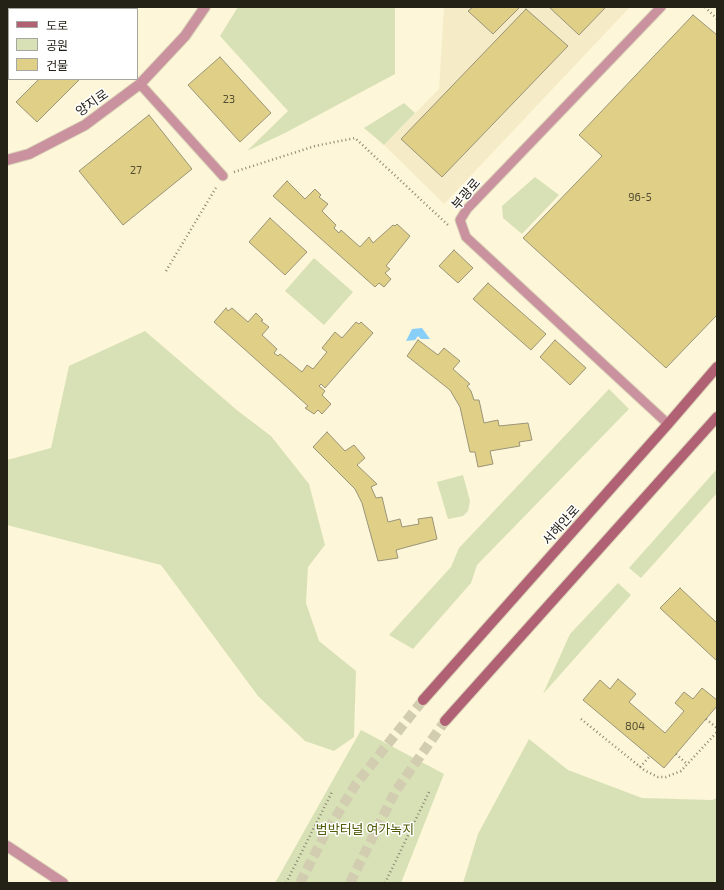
<!DOCTYPE html>
<html>
<head>
<meta charset="utf-8">
<style>
  body { margin:0 }
  #map { position:relative; width:724px; height:890px; overflow:hidden; background:#fdf6d8; font-family:"Exo 2","Noto Sans KR",sans-serif }
  canvas { display:block }
  .frame { position:absolute; inset:0; border:8px solid #242217; pointer-events:none }
  .legend { position:absolute; left:8px; top:8px; width:130px; height:72px; box-sizing:border-box; background:#fff; border:1px solid #a7a7a2; margin:0; padding:5px 7px; list-style:none; font-size:12px; color:#242217 }
  .legend li { display:flex; align-items:center; gap:8px; height:20px }
  .legend b { width:20px; border:1px solid #a7a7a2 }
</style>
</head>
<body>
<div id="map">
<canvas width="724" height="890"></canvas>
<div class="frame"></div>
<ul class="legend">
<li><b style="height:5px;background:#b06174"></b>도로</li>
<li><b style="height:11px;background:#d8e1b6"></b>공원</li>
<li><b style="height:11px;background:#dfcf87"></b>건물</li>
</ul>
</div>
<script>
const context = document.querySelector('canvas').getContext('2d');
context.lineJoin = 'round';
function fill(path, color) { context.fillStyle = color; context.fill(path, 'evenodd'); }
const poly = rows => new Path2D(rows.map(r => 'M' + r).join(''));
function strokePath(path, color, width, dash) { context.strokeStyle = color; context.lineWidth = width; context.lineCap = dash ? 'butt' : 'round'; context.setLineDash(dash || []); context.stroke(path); }
function drawText(font, color, halo, rows, align = 'center') {
  context.font = font + ' "Exo 2","Noto Sans KR",sans-serif'; context.lineWidth = 3; context.setLineDash([]); context.textBaseline = 'middle'; context.strokeStyle = halo; context.fillStyle = color; for (const [text, x, y, turn = 0] of rows) {
    context.save(); context.translate(x, y); context.rotate((+turn || 0) * Math.PI / 180); context.textAlign = isNaN(turn) ? turn : align; if (halo) context.strokeText(text, 0, 0); context.fillText(text, 0, 0); context.restore();
  }
}
const built = poly([
  [444,7,630,7,444,204,384,145,439,89]
]);
const green = poly([
  [238,7,395,7,395,74,285,133,247,151,288,111,220,36],
  [404,103,415,113,384,145,364,128],
  [535,177,559,195,522,234,503,218,502,206],
  [314,258,353,292,324,325,285,291],
  [145,331,238,411,271,436,309,484,325,545,308,567,306,603,319,641,356,671,354,737,334,751,305,741,258,696,161,565,7,525,7,460,51,448,69,366],
  [609,389,629,409,477,565,471,583,413,649,389,635,451,567,459,548],
  [717,469,717,493,641,578,629,568],
  [463,475,470,501,468,511,463,516,448,519,437,482],
  [618,583,631,595,543,694,570,634],
  [361,730,444,774,401,883,275,883],
  [529,739,568,770,642,798,712,800,717,798,717,883,463,883,478,834]
]);
const water = poly([
  [422,328,430,339,421,339,418,336,415,340,406,341,412,329]
]);
const building = poly([
  [473,7,520,7,493,34,468,11,473,7],
  [549,7,606,7,579,35,549,7],
  [526,9,568,46,442,177,401,139,526,9],
  [693,15,717,35,717,315,666,368,523,238,602,156,579,135,693,15],
  [220,57,271,113,240,142,188,85,220,57],
  [39,79,80,79,37,122,16,102,39,79],
  [149,115,192,169,123,225,79,171,149,115],
  [287,181,305,199,315,189,321,195,319,197,328,204,322,211,336,225,334,228,339,233,341,230,360,247,369,237,373,243,393,225,395,226,397,224,410,236,386,266,390,269,385,273,391,279,384,287,379,283,375,287,273,196,287,181],
  [270,218,307,252,285,275,249,242,270,218],
  [454,250,473,268,458,283,439,266,454,250],
  [488,283,546,334,531,350,473,299,488,283],
  [226,308,228,311,232,308,248,322,256,313,263,320,261,321,269,327,262,335,277,349,274,353,278,356,280,354,302,372,307,365,313,369,327,352,322,348,335,332,342,338,356,322,359,324,361,322,373,333,325,388,321,384,319,386,325,391,322,395,331,404,322,414,318,410,314,414,305,408,308,406,214,322,226,308],
  [418,340,438,355,444,348,460,361,453,369,470,384,467,386,471,391,474,400,479,400,484,423,498,420,499,426,528,423,532,440,519,442,520,446,490,451,493,464,478,467,475,452,470,452,460,407,450,390,407,356,418,340],
  [555,340,586,368,570,385,540,357,555,340],
  [327,432,345,451,354,445,365,458,357,465,377,484,371,487,376,498,382,497,388,522,400,519,402,527,419,524,418,519,432,517,437,539,396,550,398,558,378,561,362,503,355,489,313,447,327,432],
  [680,588,717,623,717,661,660,608,680,588],
  [618,679,636,694,629,702,665,733,684,711,675,703,684,692,693,699,702,688,717,700,717,706,664,768,583,700,600,680,610,689,618,679]
]);
const secondaryTunnel = poly([
  [300,883,324,836,356,784,423,700],
  [350,883,395,792,445,721]
]);
const path = poly([
  [705,7,717,19],
  [234,172,315,146,355,138,449,226],
  [166,271,217,186],
  [581,719,644,770,658,777,666,777,681,771,717,732],
  [706,719,717,728],
  [676,754,687,764],
  [640,767,650,756],
  [286,883,332,792],
  [385,883,429,792]
]);
const service = poly([
  [661,7,467,209,460,220,466,237,668,424],
  [140,84,223,176]
]);
const minor = poly([
  [7,846,63,883]
]);
const tertiary = poly([
  [7,160,29,154,85,125,140,84,185,36,205,7]
]);
const secondary = poly([
  [423,700,668,424,717,367],
  [445,721,717,417]
]);
const numberNames = [
  ["23",229,99],
  ["27",136,170],
  ["96-5",640,197],
  ["804",635,726]
];
const streetNames = [
  ["양지로",92,103,-35],
  ["부광로",466,194,-50],
  ["서해안로",561,525,-48]
];
const parkNames = [
  ["범박터널 여가녹지",365,830]
];
fill(built, '#f5ecc7');
fill(green, '#d8e1b6');
fill(water, '#87cef9');
fill(building, '#dfcf87');
strokePath(building, '#9a9479', 1);
strokePath(secondaryTunnel, '#d2ccb1', 10, [10, 5]);
strokePath(service, '#dad4b9', 11);
strokePath(minor, '#dad4b9', 12);
strokePath(tertiary, '#dad4b9', 12);
strokePath(secondary, '#dad4b9', 12);
strokePath(path, '#8a8672', 2.5, [1, 3]);
strokePath(service, '#ca929e', 9);
strokePath(minor, '#ca929e', 10);
strokePath(tertiary, '#ca929e', 10);
strokePath(secondary, '#b06174', 10);
drawText('11px', '#534d33', null, numberNames);
drawText('13px', '#242217', '#fff', streetNames);
drawText('13px', '#515b08', '#fff', parkNames);
</script>
</body>
</html>
